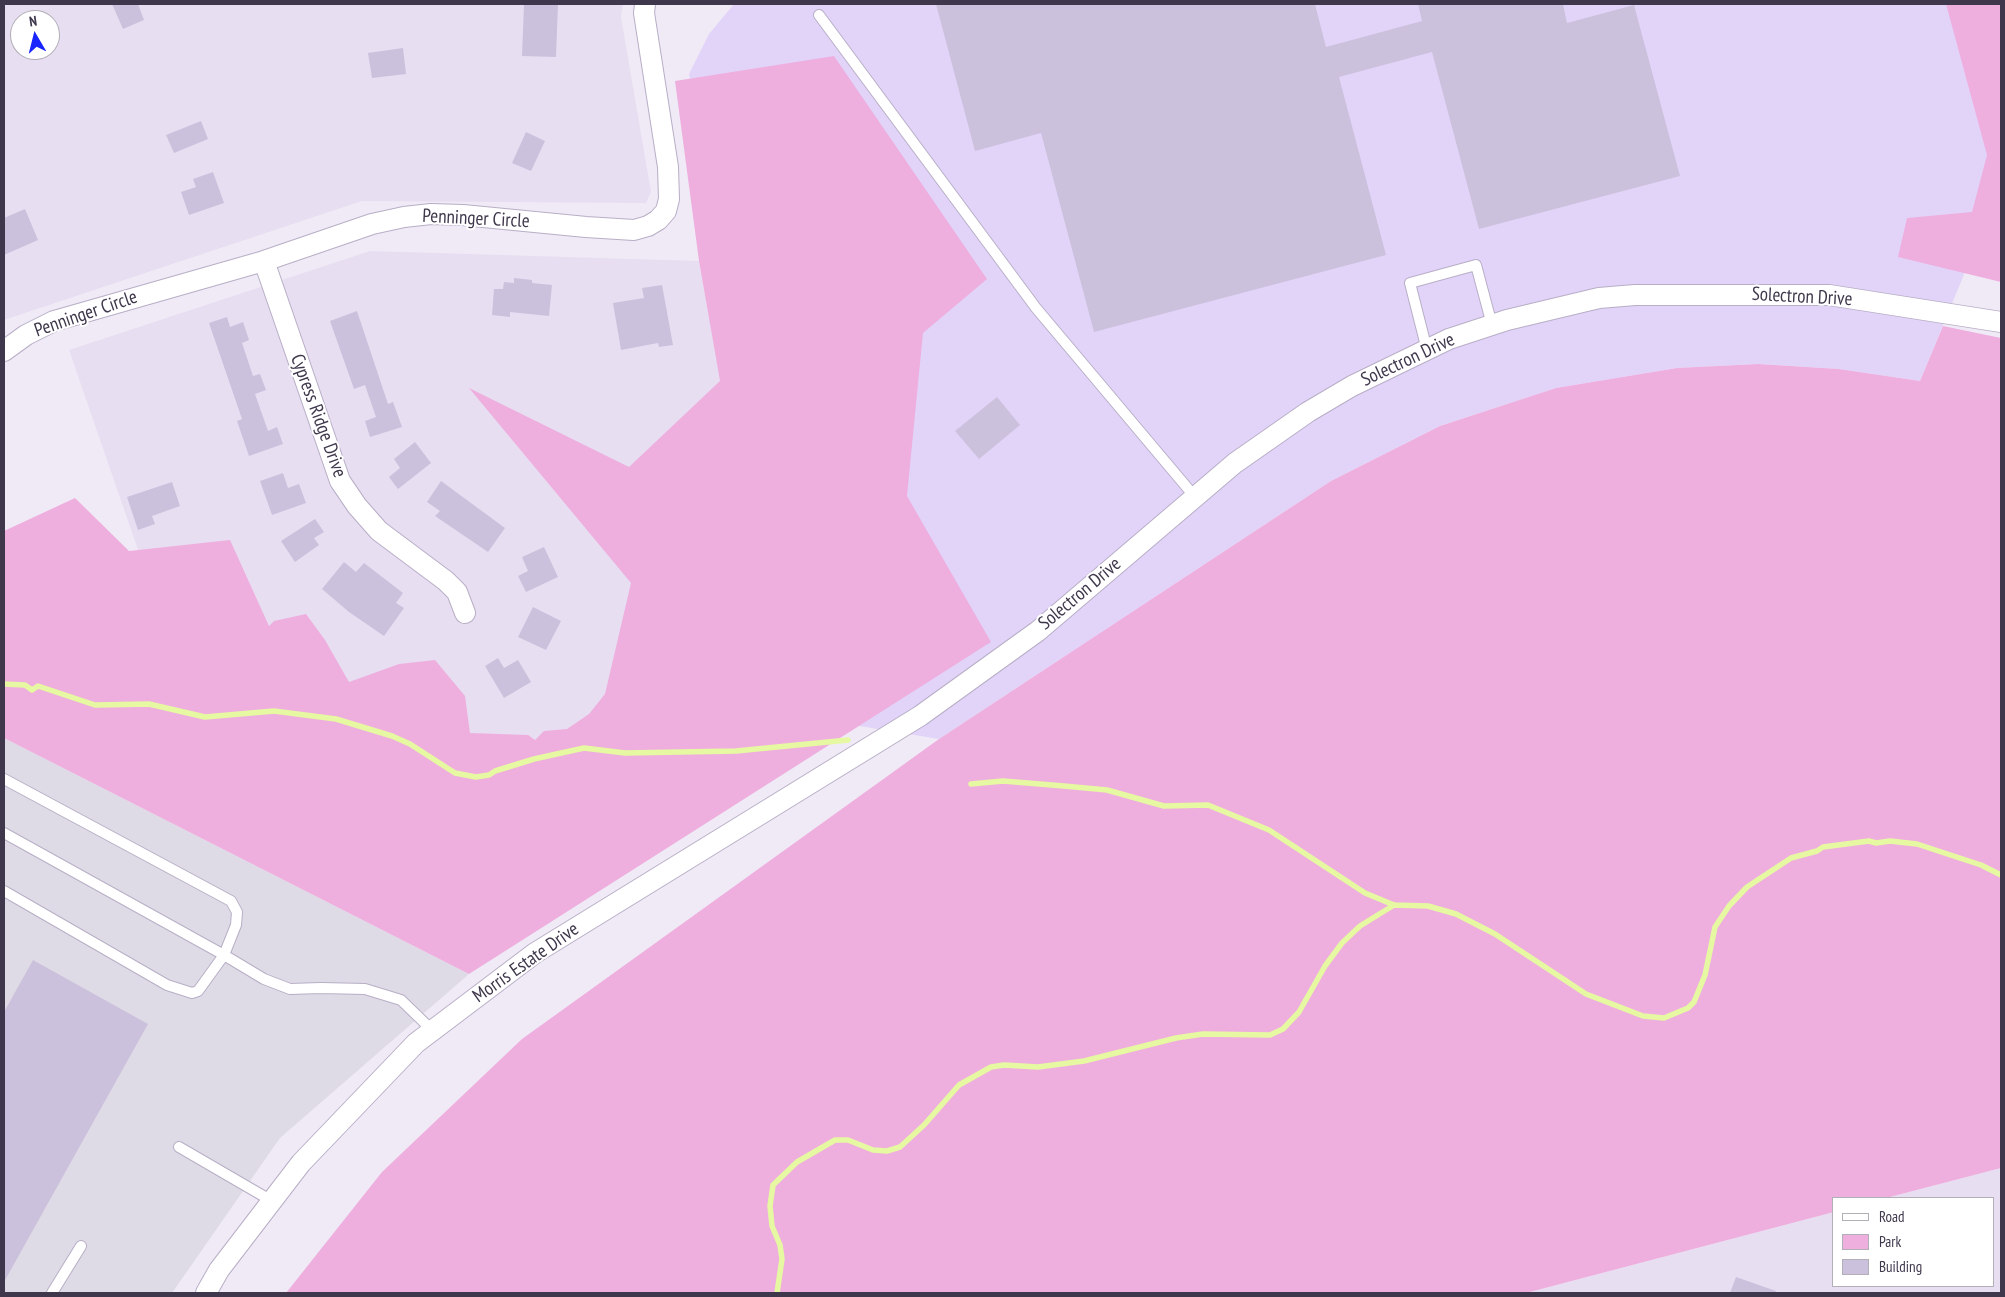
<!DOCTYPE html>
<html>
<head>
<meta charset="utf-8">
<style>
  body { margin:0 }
  #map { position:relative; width:2005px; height:1297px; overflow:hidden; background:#f0eaf6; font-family:"PT Sans Narrow",sans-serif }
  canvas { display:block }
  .frame { position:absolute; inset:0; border:5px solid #3f374b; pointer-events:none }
  .legend { position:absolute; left:1832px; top:1197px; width:162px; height:90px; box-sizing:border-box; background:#fff; border:1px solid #b2afb7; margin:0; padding:6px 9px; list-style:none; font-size:15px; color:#3f374b }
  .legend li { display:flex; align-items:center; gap:10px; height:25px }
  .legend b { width:25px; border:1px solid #b2afb7 }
  .north { position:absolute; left:10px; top:10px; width:50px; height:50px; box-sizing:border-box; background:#fff; border:1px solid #b2afb7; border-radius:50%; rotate:352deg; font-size:14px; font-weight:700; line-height:20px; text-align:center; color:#3f374b }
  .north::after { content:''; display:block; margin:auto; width:18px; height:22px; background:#1825ff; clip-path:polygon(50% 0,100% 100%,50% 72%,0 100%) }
</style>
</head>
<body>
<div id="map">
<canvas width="2005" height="1297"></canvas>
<div class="frame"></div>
<ul class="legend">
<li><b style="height:6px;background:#fff"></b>Road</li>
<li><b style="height:14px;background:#eeafdf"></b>Park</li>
<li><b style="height:14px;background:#ccc1dc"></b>Building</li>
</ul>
<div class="north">N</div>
</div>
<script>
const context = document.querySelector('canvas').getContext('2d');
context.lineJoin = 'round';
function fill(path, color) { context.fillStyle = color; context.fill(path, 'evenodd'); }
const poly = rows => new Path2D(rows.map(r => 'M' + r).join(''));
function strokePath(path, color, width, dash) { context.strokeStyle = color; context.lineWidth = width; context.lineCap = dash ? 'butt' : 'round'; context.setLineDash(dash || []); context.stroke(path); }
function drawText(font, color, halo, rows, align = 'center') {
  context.font = font + ' "PT Sans Narrow",sans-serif'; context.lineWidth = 4; context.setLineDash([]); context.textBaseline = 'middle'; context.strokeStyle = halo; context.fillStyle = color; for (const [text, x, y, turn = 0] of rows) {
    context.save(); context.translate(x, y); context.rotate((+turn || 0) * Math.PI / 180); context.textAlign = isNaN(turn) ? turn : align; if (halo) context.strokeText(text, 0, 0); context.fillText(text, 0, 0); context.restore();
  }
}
const residential = poly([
  [4,4,623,4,621,17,651,192,646,203,362,201,4,320],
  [20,20,50,20,50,50,20,50],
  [370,251,699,261,780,713,546,769,196,718,69,350],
  [2001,1168,2001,1293,1526,1293,1834,1212,1834,1286,1994,1286,1994,1198,1886,1198]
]);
const commercial = poly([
  [734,4,1968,4,2001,185,1920,381,1839,369,1758,364,1677,368,1556,388,1440,426,1331,481,939,739,780,713,725,261,689,74,709,34]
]);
const industrial = poly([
  [4,738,469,974,280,1138,172,1293,4,1293]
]);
const green = poly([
  [1946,4,2001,4,2001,282,1898,257,1907,218,1972,212,1987,155],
  [834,56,987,279,923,333,907,496,991,642,469,974,4,738,4,531,75,498,129,551,230,540,269,626,274,621,306,614,325,640,349,682,399,664,435,660,465,696,470,733,528,735,535,740,544,731,567,729,589,714,605,694,631,583,469,388,629,467,720,381,699,261,675,81],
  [1943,326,2001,338,2001,1168,1886,1198,1834,1198,1834,1212,1526,1293,286,1293,382,1172,522,1039,939,739,1331,481,1440,426,1556,388,1677,368,1758,364,1839,369,1920,381]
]);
const stream = poly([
  [4,684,25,685,32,690,38,686,95,705,149,704,205,717,274,711,336,719,392,736,410,744,455,773,476,777,489,775,495,771,534,759,584,748,625,753,736,751,848,740],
  [971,784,1003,781,1064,786,1107,790,1164,806,1208,805,1269,830,1365,893,1394,905,1428,906,1456,914,1495,934,1586,994,1643,1016,1664,1018,1688,1008,1694,1002,1705,975,1715,927,1729,906,1747,887,1791,858,1817,851,1823,847,1869,841,1876,843,1890,841,1917,844,1981,865,2001,875],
  [777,1293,782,1259,780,1245,772,1226,770,1206,773,1185,797,1162,835,1140,848,1140,873,1150,887,1151,900,1147,924,1125,959,1085,991,1067,1004,1065,1038,1067,1084,1061,1176,1038,1203,1034,1270,1035,1283,1029,1299,1012,1325,966,1342,943,1360,926,1394,905]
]);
const building = poly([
  [112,4,138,4,144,20,123,29],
  [524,4,558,4,556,57,522,56],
  [936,4,1315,4,1326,47,1422,21,1418,4,1563,4,1567,23,1634,5,1680,176,1479,229,1432,52,1339,77,1386,255,1094,332,1041,133,975,151],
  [403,48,406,74,372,78,368,53],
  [201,121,208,139,174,153,166,135],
  [526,132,545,141,531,171,512,163],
  [213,172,224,203,189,215,181,192,196,187,193,179],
  [25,209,38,240,4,255,4,218],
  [514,278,532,280,532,283,552,285,549,316,510,312,510,317,492,315,494,289,503,289,504,282,514,283],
  [662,285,673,345,659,347,658,343,621,350,613,303,644,298,642,288],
  [357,311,388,404,393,402,402,427,370,437,365,421,376,417,365,385,354,389,330,321],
  [227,317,230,327,243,322,249,340,242,343,253,376,260,374,266,390,255,394,268,431,277,427,283,444,249,456,237,421,242,419,209,323],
  [997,397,1020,425,979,459,955,431],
  [415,442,431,463,398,489,389,477,400,468,394,459],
  [283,473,288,488,299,484,306,503,272,515,260,481],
  [441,481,505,528,488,552,435,516,440,511,427,502],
  [172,482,180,506,152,516,155,524,138,530,127,497],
  [315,519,324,532,314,538,319,545,295,562,281,541],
  [544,547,558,577,526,592,518,576,528,571,522,557],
  [344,562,356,572,364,563,403,593,396,603,404,608,384,636,349,612,322,589],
  [533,607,561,621,546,650,518,637],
  [498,658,504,668,518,660,531,682,504,698,485,666],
  [33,960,148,1024,4,1282,4,1012],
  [1736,1277,1776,1291,1775,1293,1730,1293]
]);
const lane = poly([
  [819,15,1036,308,1195,497],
  [1427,350,1410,283,1476,265,1492,325],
  [4,779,231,901,237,912,236,925,224,955,4,833],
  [4,891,167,985,192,993,198,991,224,955,264,979,290,989,321,988,365,989,401,1000,432,1030],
  [179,1147,272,1201],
  [52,1293,81,1246]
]);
const street = poly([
  [264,261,340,481,357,506,379,531,446,581,457,592,465,613],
  [4,351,26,335,54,321,264,261,372,224,404,217,431,214,463,215,586,227,634,230,648,226,658,220,666,211,669,199,668,167,644,13,645,4],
  [206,1293,219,1270,301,1163,416,1043,535,953,920,716,1038,631,1235,463,1308,412,1352,386,1449,339,1507,320,1599,298,1635,295,1829,295,2001,322]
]);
const streetNames = [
  ["Penninger Circle",476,219,3],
  ["Solectron Drive",1802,297,3],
  ["Penninger Circle",86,314,-19],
  ["Solectron Drive",1408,360,-25],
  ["Cypress Ridge Drive",318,416,70],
  ["Solectron Drive",1080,594,-40],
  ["Morris Estate Drive",526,963,-35]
];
fill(residential, '#e8def2');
fill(commercial, '#e2d4f9');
fill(industrial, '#dfdbe6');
fill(green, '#eeafdf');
strokePath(stream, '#e6f8a1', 5.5);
fill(building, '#ccc1dc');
strokePath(lane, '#b8aec6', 12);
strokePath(street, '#b8aec6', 22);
strokePath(lane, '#fff', 10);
strokePath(street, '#fff', 20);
drawText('19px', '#3f374b', '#fff', streetNames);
</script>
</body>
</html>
